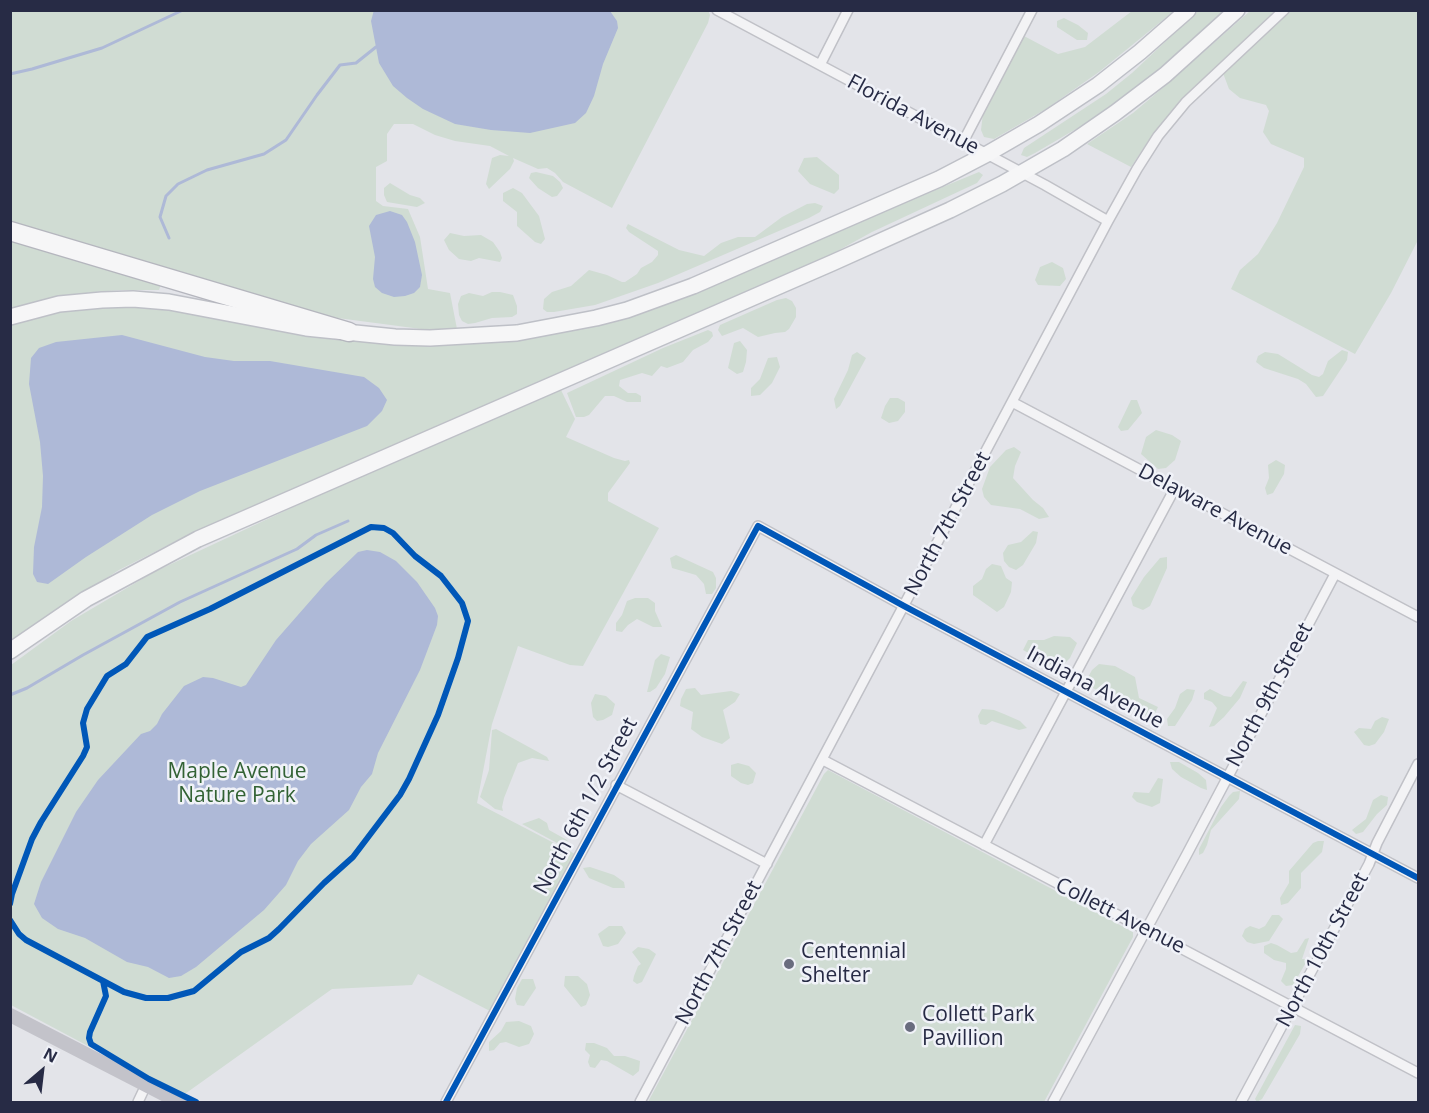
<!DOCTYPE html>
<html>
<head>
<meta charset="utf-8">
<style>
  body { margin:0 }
  #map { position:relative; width:1429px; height:1113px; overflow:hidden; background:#e3e4e9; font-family:"Open Sans",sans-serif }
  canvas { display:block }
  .frame { position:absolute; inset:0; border:12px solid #272b45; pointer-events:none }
  .north { position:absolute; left:12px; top:1041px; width:60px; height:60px; -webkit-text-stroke:4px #f0f2f8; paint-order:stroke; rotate:28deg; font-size:16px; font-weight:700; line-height:24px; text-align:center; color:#272b45 }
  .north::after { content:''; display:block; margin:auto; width:21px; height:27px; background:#272b45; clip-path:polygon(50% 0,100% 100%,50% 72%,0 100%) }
</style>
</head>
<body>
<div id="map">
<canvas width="1429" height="1113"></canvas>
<div class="frame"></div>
<div class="north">N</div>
</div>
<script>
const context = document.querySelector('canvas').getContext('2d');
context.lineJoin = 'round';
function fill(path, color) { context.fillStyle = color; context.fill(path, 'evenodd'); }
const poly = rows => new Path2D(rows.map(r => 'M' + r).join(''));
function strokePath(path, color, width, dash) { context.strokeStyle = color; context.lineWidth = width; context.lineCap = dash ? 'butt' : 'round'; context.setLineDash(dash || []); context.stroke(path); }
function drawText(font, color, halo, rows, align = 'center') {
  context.font = font + ' "Open Sans",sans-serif'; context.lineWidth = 5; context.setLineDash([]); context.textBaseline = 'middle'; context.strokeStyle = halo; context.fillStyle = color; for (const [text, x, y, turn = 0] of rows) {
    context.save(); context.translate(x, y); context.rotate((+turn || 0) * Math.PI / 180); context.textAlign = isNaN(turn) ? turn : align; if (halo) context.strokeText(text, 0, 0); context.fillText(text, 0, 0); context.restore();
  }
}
const green = poly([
  [708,10,710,15,708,23,612,208,563,182,555,173,547,168,538,169,513,158,514,161,510,169,489,189,486,184,492,158,500,155,509,156,490,146,455,141,435,135,413,124,394,124,387,134,387,161,376,167,376,201,383,206,408,209,420,237,428,289,450,293,457,329,421,329,330,317,11,227,10,11],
  [1132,11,1174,11,1099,72,1046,109,994,139,984,137,981,130,983,113,1024,36,1058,54,1085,47],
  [1198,11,1227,11,1184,50,1137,89,1088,122,1035,153,1027,157,1021,155,1024,148,1106,94,1132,73],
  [1250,11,1275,11,1183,98,1151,137,1131,167,1087,144,1133,113,1172,80],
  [1289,11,1418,11,1418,240,1391,293,1355,354,1231,289,1240,270,1258,254,1277,223,1304,167,1304,158,1271,144,1263,132,1269,111,1266,105,1240,98,1229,89,1223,73],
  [1064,18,1078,25,1088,33,1087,40,1077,40,1057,27,1057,21],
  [817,157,839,175,839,189,834,194,810,184,798,171,804,158],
  [536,172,553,176,560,182,563,188,557,196,552,197,538,188,529,178,531,173],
  [979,172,983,175,977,183,872,232,821,260,180,539,119,570,11,640,11,324,62,309,140,304,407,344,489,343,536,337,588,328,625,318],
  [390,183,410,195,420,198,425,203,417,207,387,202,384,195,384,188],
  [513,188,522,193,539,216,545,239,541,244,535,242,517,226,517,212,503,201,503,193],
  [815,203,823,206,820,212,809,218,658,283,595,305,554,312,547,312,543,309,544,299,552,292,571,286,589,270,607,275,622,282,625,282,637,274,641,268,652,262,658,255,658,251,629,232,626,228,628,224,679,250,704,256,721,243,738,237,755,237,782,217,807,204],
  [450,233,464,236,481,235,493,242,500,252,502,258,500,262,479,258,471,261,459,259,449,250,444,240],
  [11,235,162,281,159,290,121,290,94,292,55,298,11,311],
  [1052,262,1063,268,1066,279,1060,286,1038,285,1035,280,1040,267],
  [492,292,500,292,513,295,517,306,517,314,512,317,492,318,475,323,468,324,462,321,459,315,458,304,461,296,469,293,483,296],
  [786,298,792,301,796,308,796,317,789,329,785,332,775,333,758,337,743,328,722,336,718,330,720,325,777,300],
  [708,330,712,332,713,336,708,342,693,350,683,362,667,368,661,366,652,376,642,373,620,380,619,386,628,393,636,393,641,396,641,402,627,402,614,396,605,396,589,415,584,417,576,417,567,393,663,348],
  [740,341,747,350,746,362,743,372,737,374,728,368,734,343],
  [1342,350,1348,352,1347,360,1323,396,1316,397,1306,384,1298,379,1264,368,1256,362,1258,356,1265,352,1278,354,1312,375,1319,377,1323,374,1328,361],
  [857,352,866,358,840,406,836,409,834,399,848,370,852,355],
  [777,357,780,367,772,383,760,395,751,396,751,388,760,379,768,358],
  [561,390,575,419,566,437,614,458,625,461,629,460,630,463,608,493,608,501,659,528,583,666,570,665,518,646,492,724,477,803,575,854,490,1011,418,974,412,985,332,989,182,1096,11,1005,11,665,71,621,154,572,319,495],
  [890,398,898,398,905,402,905,412,898,421,889,423,881,418,885,406],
  [1131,400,1137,400,1142,413,1128,430,1121,431,1118,427],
  [1156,430,1172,435,1181,441,1175,460,1166,468,1158,469,1141,454,1146,437],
  [1014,447,1021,452,1015,466,1013,478,1033,500,1043,508,1049,517,1039,519,1020,509,991,505,984,497,982,489,990,467,1006,450],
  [1276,460,1285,465,1284,474,1273,493,1267,495,1265,488,1269,478,1268,465],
  [1033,531,1038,532,1036,543,1023,565,1016,570,1009,567,1004,561,1003,553,1008,545,1021,542],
  [676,555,713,572,716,578,716,588,712,594,706,594,704,584,696,575,672,568,670,558],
  [1167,557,1167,568,1150,606,1143,610,1133,606,1131,598,1144,577,1160,558],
  [992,564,1001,566,1006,578,1012,582,1011,592,1004,607,997,612,973,595,973,586,982,579,986,569],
  [635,598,648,598,655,603,655,611,662,627,653,627,637,619,628,625,622,632,616,631,616,623,622,615,627,601],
  [1054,636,1070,637,1077,643,1070,658,1061,667,1051,665,1023,650,1028,640,1044,640],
  [661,654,670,657,665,674,656,688,650,692,647,692,655,660],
  [1099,664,1115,666,1135,677,1139,698,1158,707,1154,715,1147,716,1091,687,1086,681,1092,670],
  [1243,681,1247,682,1240,698,1224,717,1214,726,1209,727,1217,708,1212,702,1204,699,1204,693,1210,689,1224,696,1231,697],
  [695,688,701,695,731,691,740,694,735,702,723,710,730,738,722,744,702,737,691,729,693,712,680,706,681,699,686,689],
  [1187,689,1195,690,1192,700,1175,726,1168,726,1167,719,1175,708,1180,694],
  [595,694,606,696,615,704,612,715,603,720,597,721,593,717,591,703],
  [982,709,994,710,1004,714,1020,721,1027,728,1019,730,992,721,986,725,980,724,978,716],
  [1382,717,1389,719,1384,732,1375,744,1369,746,1364,745,1354,732,1359,728,1371,729,1375,721],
  [496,729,547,757,549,761,532,758,518,763,504,798,502,807,503,811,495,809,480,797,489,770,492,730],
  [1170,762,1179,762,1198,773,1206,780,1207,790,1201,788,1181,777,1172,769],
  [738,763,749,766,756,773,753,783,748,785,741,783,731,776,731,765],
  [828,770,1133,932,1133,937,1044,1102,648,1102,824,774],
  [1158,778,1163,779,1160,803,1152,807,1137,802,1132,797,1134,792,1149,793],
  [1240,791,1239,799,1211,830,1207,845,1203,853,1199,855,1199,849,1221,807,1229,796,1233,792],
  [1381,795,1388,797,1387,805,1377,814,1363,832,1356,834,1352,830,1366,819,1373,800],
  [539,818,547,823,549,830,567,840,573,849,568,849,522,824],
  [1318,841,1324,841,1322,852,1301,873,1301,888,1288,903,1281,905,1280,898,1289,883,1289,871,1313,843],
  [590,867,614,875,624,882,625,888,613,888,589,878,583,868],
  [1272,915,1279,915,1283,919,1269,941,1254,944,1247,942,1242,936,1245,929,1250,926,1259,929,1265,926],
  [609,926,622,926,626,933,618,944,608,947,603,946,598,934],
  [1309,938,1302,959,1308,959,1293,985,1286,986,1281,981,1286,969,1286,963,1274,960,1264,953,1264,946,1271,943,1277,945,1291,953,1297,952,1305,939],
  [638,947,649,949,656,954,642,982,637,984,633,981,634,976,638,966,641,964,632,952],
  [565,976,578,976,587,984,590,995,586,1005,581,1007,564,986],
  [522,979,533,979,536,988,524,1006,517,1005,515,999,517,988],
  [519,1021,531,1026,534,1034,529,1044,519,1047,506,1042,500,1043,494,1050,489,1051,489,1042,501,1031,506,1022],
  [1295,1025,1301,1026,1300,1034,1262,1099,1257,1102,1255,1099],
  [586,1043,594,1043,607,1048,614,1056,625,1056,640,1061,639,1071,633,1076,607,1061,601,1060,595,1068,590,1067,588,1062,590,1055,585,1050]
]);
const water = poly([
  [374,10,610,11,617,21,618,28,603,64,594,96,586,113,575,123,530,133,491,130,455,124,423,109,407,98,393,86,379,63,371,21],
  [390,211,402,215,407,222,415,242,422,275,420,287,414,293,405,296,394,297,382,293,375,287,373,279,375,257,369,226,376,215],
  [122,335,205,357,234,361,270,361,364,377,379,388,387,400,382,411,367,426,200,491,152,515,86,557,48,584,37,582,33,574,34,547,42,507,43,476,40,442,29,384,31,358,39,348,56,342],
  [367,550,380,552,396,561,417,582,435,608,438,616,437,625,420,670,378,753,372,774,361,787,349,810,311,844,298,861,286,885,264,910,196,967,181,976,169,978,148,967,127,962,85,938,58,929,42,918,34,904,41,882,76,812,98,780,141,734,150,731,157,724,162,714,184,686,203,677,213,678,241,687,246,685,276,640,326,583,358,552]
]);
const stream = poly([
  [10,74,32,69,102,48,183,10],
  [169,238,160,217,166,196,178,184,207,170,264,154,286,140,317,95,340,65,356,63,376,47],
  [10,695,27,688,83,655,180,602,297,549,316,535,348,521]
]);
const street = poly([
  [717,10,1045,185,1108,221],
  [820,65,848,10],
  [963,142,1032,10],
  [1012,402,1418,617],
  [823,760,1418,1073],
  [616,785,767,864],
  [984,845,1175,488],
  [138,1102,146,1085],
  [446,1102,758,526,904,606,1418,878],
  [640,1102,1108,221,1137,169,1158,136,1186,102,1284,10],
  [1053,1102,1187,854,1335,574],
  [1241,1102,1369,864,1377,843,1418,764]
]);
const secondary = poly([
  [10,1015,179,1102]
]);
const primary = poly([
  [10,317,59,304,102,300,133,299,169,302,306,328,395,337,430,338,517,333,596,318,627,310,693,286,939,179,987,154,1039,124,1098,85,1140,52,1188,10],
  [10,651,86,599,198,539,832,263,950,210,1002,184,1063,149,1115,113,1165,75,1237,10]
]);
const highway = poly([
  [10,231,349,332]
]);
const cycleway = poly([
  [10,904,12,894,32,839,41,822,83,756,87,747,83,723,87,709,107,676,126,664,147,637,210,609,371,527,384,528,393,533,415,556,441,576,462,603,468,621,458,658,438,715,409,779,400,795,353,857,324,883,279,929,269,938,241,952,194,991,168,998,146,998,124,992,26,940,19,934,10,920],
  [103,981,106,996,90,1032,89,1038,91,1044,149,1079,196,1102],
  [446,1102,758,526,904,606,1418,878]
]);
const markers = [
  [789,964,6,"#696c7e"],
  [910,1027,6,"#696c7e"]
];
const streetNames = [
  ["Florida Avenue",913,115,28],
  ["Delaware Avenue",1215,510,28],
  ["North 7th Street",948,524,-62],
  ["Indiana Avenue",1095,688,28],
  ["North 9th Street",1270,695,-62],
  ["North 6th 1/2 Street",586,806,-62],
  ["Collett Avenue",1120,916,27],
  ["North 10th Street",1323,950,-62],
  ["North 7th Street",719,953,-62]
];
const parkNames = [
  ["Maple Avenue",237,772],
  ["Nature Park",237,796]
];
const poiNames = [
  ["Centennial",801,952],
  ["Shelter",801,976],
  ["Collett Park",922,1015],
  ["Pavillion",922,1039]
];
fill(green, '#d0dcd3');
fill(water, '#aeb9d7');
strokePath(stream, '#aeb9d7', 3);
strokePath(street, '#c0c1c7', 12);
strokePath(primary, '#bec0c7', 18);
strokePath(highway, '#b5b6be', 21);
strokePath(street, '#f3f3f5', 9);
strokePath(secondary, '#c3c3ca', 14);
strokePath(primary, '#f6f6f7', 15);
strokePath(highway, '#f6f6f7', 18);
strokePath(cycleway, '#0057b8', 6);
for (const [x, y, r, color] of markers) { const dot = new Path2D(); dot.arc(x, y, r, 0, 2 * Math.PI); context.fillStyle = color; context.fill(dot); strokePath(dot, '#f0f2f8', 2); }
drawText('21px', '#272b45', '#f0f2f8', streetNames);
drawText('21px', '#326234', '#f0f2f8', parkNames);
drawText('21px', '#272b45', '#f0f2f8', poiNames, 'left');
</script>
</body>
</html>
